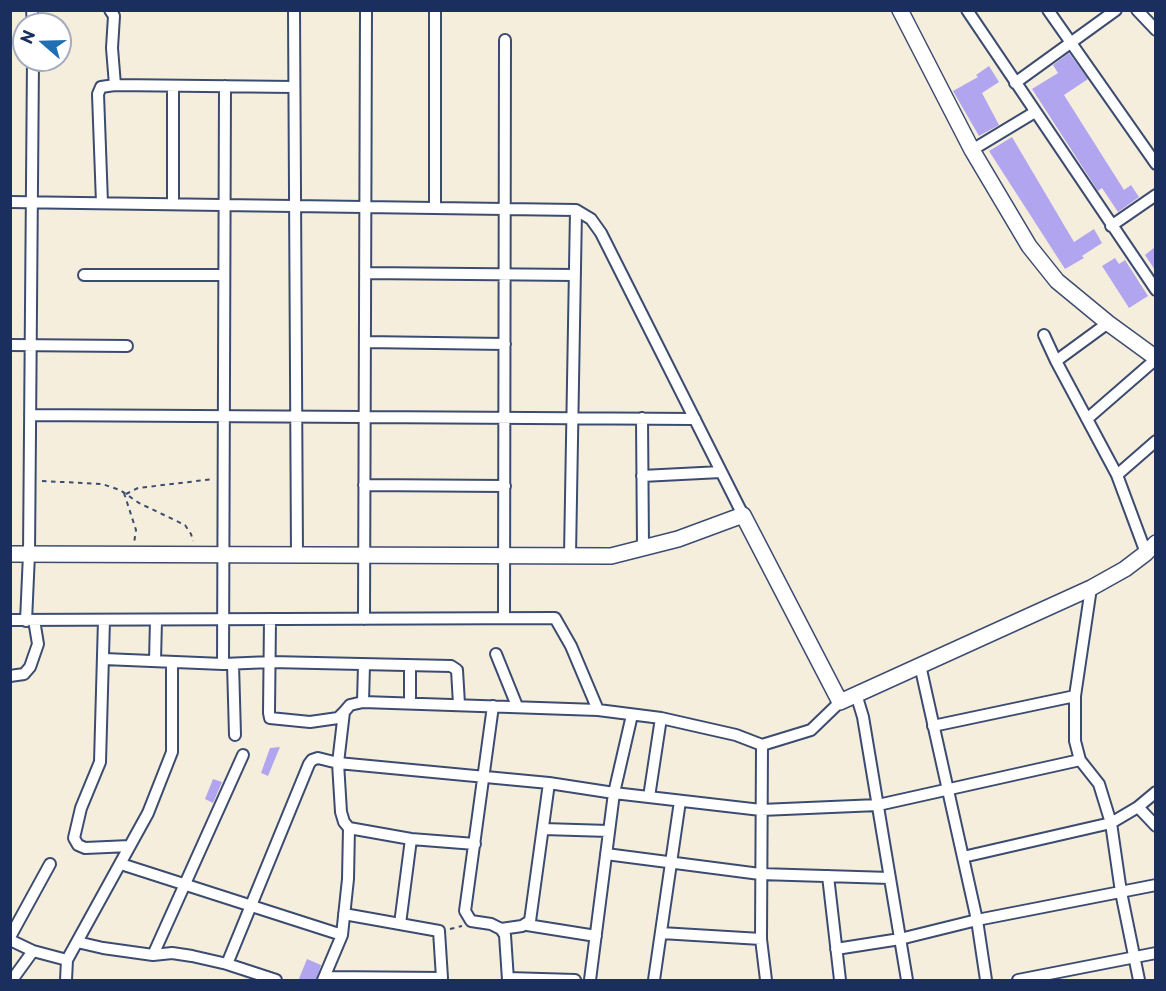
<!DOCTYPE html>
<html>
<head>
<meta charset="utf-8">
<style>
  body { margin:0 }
  #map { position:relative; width:1166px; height:991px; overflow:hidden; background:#f5eedc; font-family:"Playpen Sans",sans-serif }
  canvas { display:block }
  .frame { position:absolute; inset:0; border:12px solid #1b2f5e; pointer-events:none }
  .north { position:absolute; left:12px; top:12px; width:60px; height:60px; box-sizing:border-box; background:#fff; border:2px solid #a4acbf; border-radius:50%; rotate:290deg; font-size:16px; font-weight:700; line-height:24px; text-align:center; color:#1b2f5e }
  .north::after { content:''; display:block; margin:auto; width:21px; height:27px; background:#1f6fb2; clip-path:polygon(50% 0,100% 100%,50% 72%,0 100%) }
</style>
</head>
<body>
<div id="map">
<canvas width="1166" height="991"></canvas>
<div class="frame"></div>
<div class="north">N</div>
</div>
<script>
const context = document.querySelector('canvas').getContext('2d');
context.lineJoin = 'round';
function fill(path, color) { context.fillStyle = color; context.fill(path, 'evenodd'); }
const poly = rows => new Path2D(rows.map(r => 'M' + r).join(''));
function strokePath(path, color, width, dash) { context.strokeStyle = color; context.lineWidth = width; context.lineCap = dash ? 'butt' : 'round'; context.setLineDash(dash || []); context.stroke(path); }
const building = poly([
  [1069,53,1088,79,1064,95,1124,190,1131,185,1139,197,1118,212,1102,188,1098,191,1032,89,1058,73,1053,65],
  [989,66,999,82,982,93,999,125,979,136,953,91,978,77,976,75],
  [1012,137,1074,242,1094,229,1102,243,1082,256,1084,258,1065,269,989,151],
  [1155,247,1155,270,1145,255],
  [1115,258,1119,264,1125,260,1148,296,1129,308,1102,266],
  [280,747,268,776,261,773,270,748],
  [213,779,222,782,213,803,205,799],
  [307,959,321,965,316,981,298,981]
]);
const path = poly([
  [42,481,102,484,120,490,139,503,185,525,191,534,193,541],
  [124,493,136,530,134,543],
  [126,494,138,488,214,479],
  [450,929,462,926]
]);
const street = poly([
  [32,10,33,24],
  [110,10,114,16,112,48,115,85],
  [294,10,297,555],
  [967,10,1156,290],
  [1048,10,1156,164],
  [1137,10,1156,30],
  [1015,83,1116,10],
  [173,86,173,204],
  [972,150,1035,112],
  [10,202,576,210,591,219,601,233,743,515],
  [102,203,98,94,101,87,115,85,294,87],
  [435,208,435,10],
  [1111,226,1156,195],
  [365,273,575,275],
  [84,275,224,275],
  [1044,335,1056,361,1117,475,1146,553],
  [365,342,505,344],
  [10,345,127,346],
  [1056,361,1108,323],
  [30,415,695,419],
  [642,418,643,547],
  [1087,419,1156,359],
  [1117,475,1156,441],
  [642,476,721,472],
  [364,485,505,486],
  [570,555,576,210],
  [1091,588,1075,696,1075,741,1080,760,1099,784,1111,823,1121,892,1139,980],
  [504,618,505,40],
  [270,619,269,713,270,718,310,722,338,718,344,712],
  [364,619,366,10],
  [10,620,555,618,571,646,598,710],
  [104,620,100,762,81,808,74,838,78,845,85,848,130,846],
  [26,621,29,554,33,60],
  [496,654,517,706],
  [104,659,223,664,271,662,451,666,457,670,459,704],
  [155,661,156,620],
  [223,664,225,86],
  [233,664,235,735],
  [920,665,977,920,986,980],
  [410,666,410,703],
  [10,676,24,674,30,667,38,644,34,620],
  [856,694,863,717,907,980],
  [363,702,364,665],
  [493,706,465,911,471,921,491,924,501,929,505,935,508,980],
  [933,726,1075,696],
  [762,745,761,939,766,980],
  [649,797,661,718],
  [1138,807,1156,792],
  [349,828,411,839,475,844],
  [543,829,609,831],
  [606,854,760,874,890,878],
  [963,857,1111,823,1138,807,1156,826],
  [121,864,342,935],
  [828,876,840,980],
  [400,924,411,839],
  [527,925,596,936],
  [501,929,522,926,530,921,549,783],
  [661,933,761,939],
  [10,937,50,864],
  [10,940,33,951,67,960],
  [77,942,103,948,153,955,172,953,192,956,227,964,276,980],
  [836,949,900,939,977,920,1156,885],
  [153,955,243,755],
  [227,964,309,764,312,760,318,758,338,763,549,783,614,793,761,810,878,805,1080,760],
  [325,977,442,978,439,931,344,914],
  [508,978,575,980],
  [12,980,33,951],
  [66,980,67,960,148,813,172,752,172,662],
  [323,980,342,935,348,879,349,828,344,822,341,812,338,763,344,712,350,705,363,702,598,710,661,718,736,735,762,745,811,730,840,702],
  [590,980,614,793,632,715],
  [654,980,680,801],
  [1018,980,1156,953]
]);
const secondary = poly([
  [900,10,972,150,1029,246,1057,281,1108,323,1156,358],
  [10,554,611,556,678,539,743,515,840,702,1091,588,1125,569,1146,553,1156,543]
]);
fill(building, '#b2a5ef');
strokePath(street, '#3c4c71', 14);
strokePath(secondary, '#3c4c71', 18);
strokePath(path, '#3c4c71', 2, [4.5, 4.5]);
strokePath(street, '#fff', 10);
strokePath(secondary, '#fff', 15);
</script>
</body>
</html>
